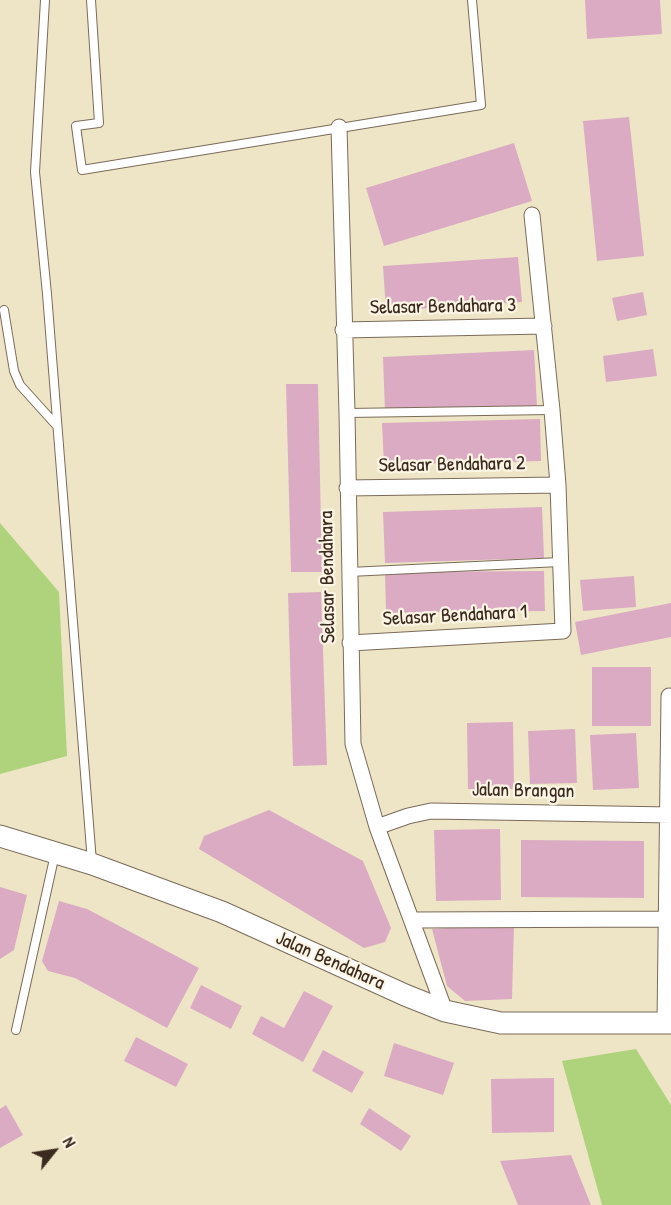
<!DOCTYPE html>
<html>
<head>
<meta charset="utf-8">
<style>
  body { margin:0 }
  #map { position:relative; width:671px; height:1205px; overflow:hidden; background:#eee5c6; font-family:"Patrick Hand",sans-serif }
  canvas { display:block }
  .north { position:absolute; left:24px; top:1121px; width:60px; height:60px; -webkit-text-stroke:4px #fcf5e5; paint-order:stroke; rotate:60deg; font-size:16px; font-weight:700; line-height:24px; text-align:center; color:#3b2a1e }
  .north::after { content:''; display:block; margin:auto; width:21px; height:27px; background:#3b2a1e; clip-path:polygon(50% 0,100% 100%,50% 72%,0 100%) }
</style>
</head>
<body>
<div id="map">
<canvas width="671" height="1205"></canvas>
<div class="north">N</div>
</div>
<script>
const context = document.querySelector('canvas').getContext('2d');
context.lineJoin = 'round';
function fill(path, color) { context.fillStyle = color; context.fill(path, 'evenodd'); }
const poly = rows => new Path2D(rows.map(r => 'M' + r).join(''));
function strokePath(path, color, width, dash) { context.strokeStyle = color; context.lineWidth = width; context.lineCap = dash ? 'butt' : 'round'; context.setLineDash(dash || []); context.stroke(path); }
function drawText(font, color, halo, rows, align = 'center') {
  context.font = font + ' "Patrick Hand",sans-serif'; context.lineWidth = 4.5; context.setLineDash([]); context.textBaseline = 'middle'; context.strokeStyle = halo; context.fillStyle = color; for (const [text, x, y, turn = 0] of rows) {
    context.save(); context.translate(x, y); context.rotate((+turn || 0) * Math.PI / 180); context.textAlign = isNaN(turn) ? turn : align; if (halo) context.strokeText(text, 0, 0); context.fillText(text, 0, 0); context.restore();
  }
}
const green = poly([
  [0,523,59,592,67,756,0,774],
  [636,1049,671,1105,671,1205,602,1205,562,1061]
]);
const building = poly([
  [585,0,660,0,662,34,587,39],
  [629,117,644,256,597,261,583,121],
  [514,143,532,201,384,246,366,188],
  [518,257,522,302,386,311,383,266],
  [643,292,647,315,617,321,612,298],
  [653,349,657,376,606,382,603,356],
  [534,350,537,406,385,412,383,357],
  [286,384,318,384,322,572,291,572],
  [540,419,541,461,384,465,382,423],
  [542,507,544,558,385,563,383,512],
  [544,571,545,611,386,613,385,572],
  [634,576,636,607,583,611,580,580],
  [321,592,327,765,293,766,288,593],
  [671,603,671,637,581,655,575,622],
  [592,667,651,667,651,726,592,726],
  [513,722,514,789,468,789,467,723],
  [575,729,577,783,530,784,528,731],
  [636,733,639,788,593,790,590,735],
  [269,810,363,861,391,928,385,942,364,948,199,849,204,836],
  [500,829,501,900,436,901,434,830],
  [521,840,644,841,644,898,521,897],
  [0,887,27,895,14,950,0,959],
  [59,901,87,909,199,968,167,1028,75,978,48,971,42,961],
  [514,924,512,999,465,1001,447,986,432,929],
  [201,985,242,1006,231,1029,190,1008],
  [304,991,333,1006,303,1062,252,1034,261,1016,284,1028],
  [136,1037,188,1064,176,1087,124,1061],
  [394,1043,454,1063,443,1095,384,1076],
  [323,1050,364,1072,352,1093,312,1071],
  [554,1078,554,1132,492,1133,491,1079],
  [6,1105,23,1135,0,1148,0,1109],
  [369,1108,411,1136,401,1151,360,1124],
  [571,1155,591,1205,518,1205,500,1161]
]);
const service = poly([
  [45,0,35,172,47,294,92,862],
  [91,0,99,123,76,126,82,170,481,105,472,0],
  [4,310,14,371,20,385,57,426],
  [347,413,552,410],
  [349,572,560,562],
  [16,1030,55,854]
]);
const minor = poly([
  [339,127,347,413,353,744,377,827,445,1011],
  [343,330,544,326],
  [347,488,558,485],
  [350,643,563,631,558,485,552,410,532,215],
  [377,827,408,816,431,811,671,815],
  [412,920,671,919],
  [665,1023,669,696]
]);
const secondary = poly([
  [0,836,92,864,222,912,405,995,445,1011,501,1023,671,1023]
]);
const streetNames = [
  ["Selasar Bendahara 3",443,307,-1],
  ["Selasar Bendahara 2",452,465,-1],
  ["Selasar Bendahara",328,577,-91],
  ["Selasar Bendahara 1",455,616,-3],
  ["Jalan Brangan",523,791,1],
  ["Jalan Bendahara",330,961,24]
];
fill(green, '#afd37c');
fill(building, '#dbabc3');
strokePath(service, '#7a6b59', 10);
strokePath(minor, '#7a6b59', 17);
strokePath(secondary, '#7a6b59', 23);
strokePath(service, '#fff', 8);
strokePath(minor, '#fff', 15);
strokePath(secondary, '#fff', 21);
drawText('20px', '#3b2a1e', '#fcf5e5', streetNames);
</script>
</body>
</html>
